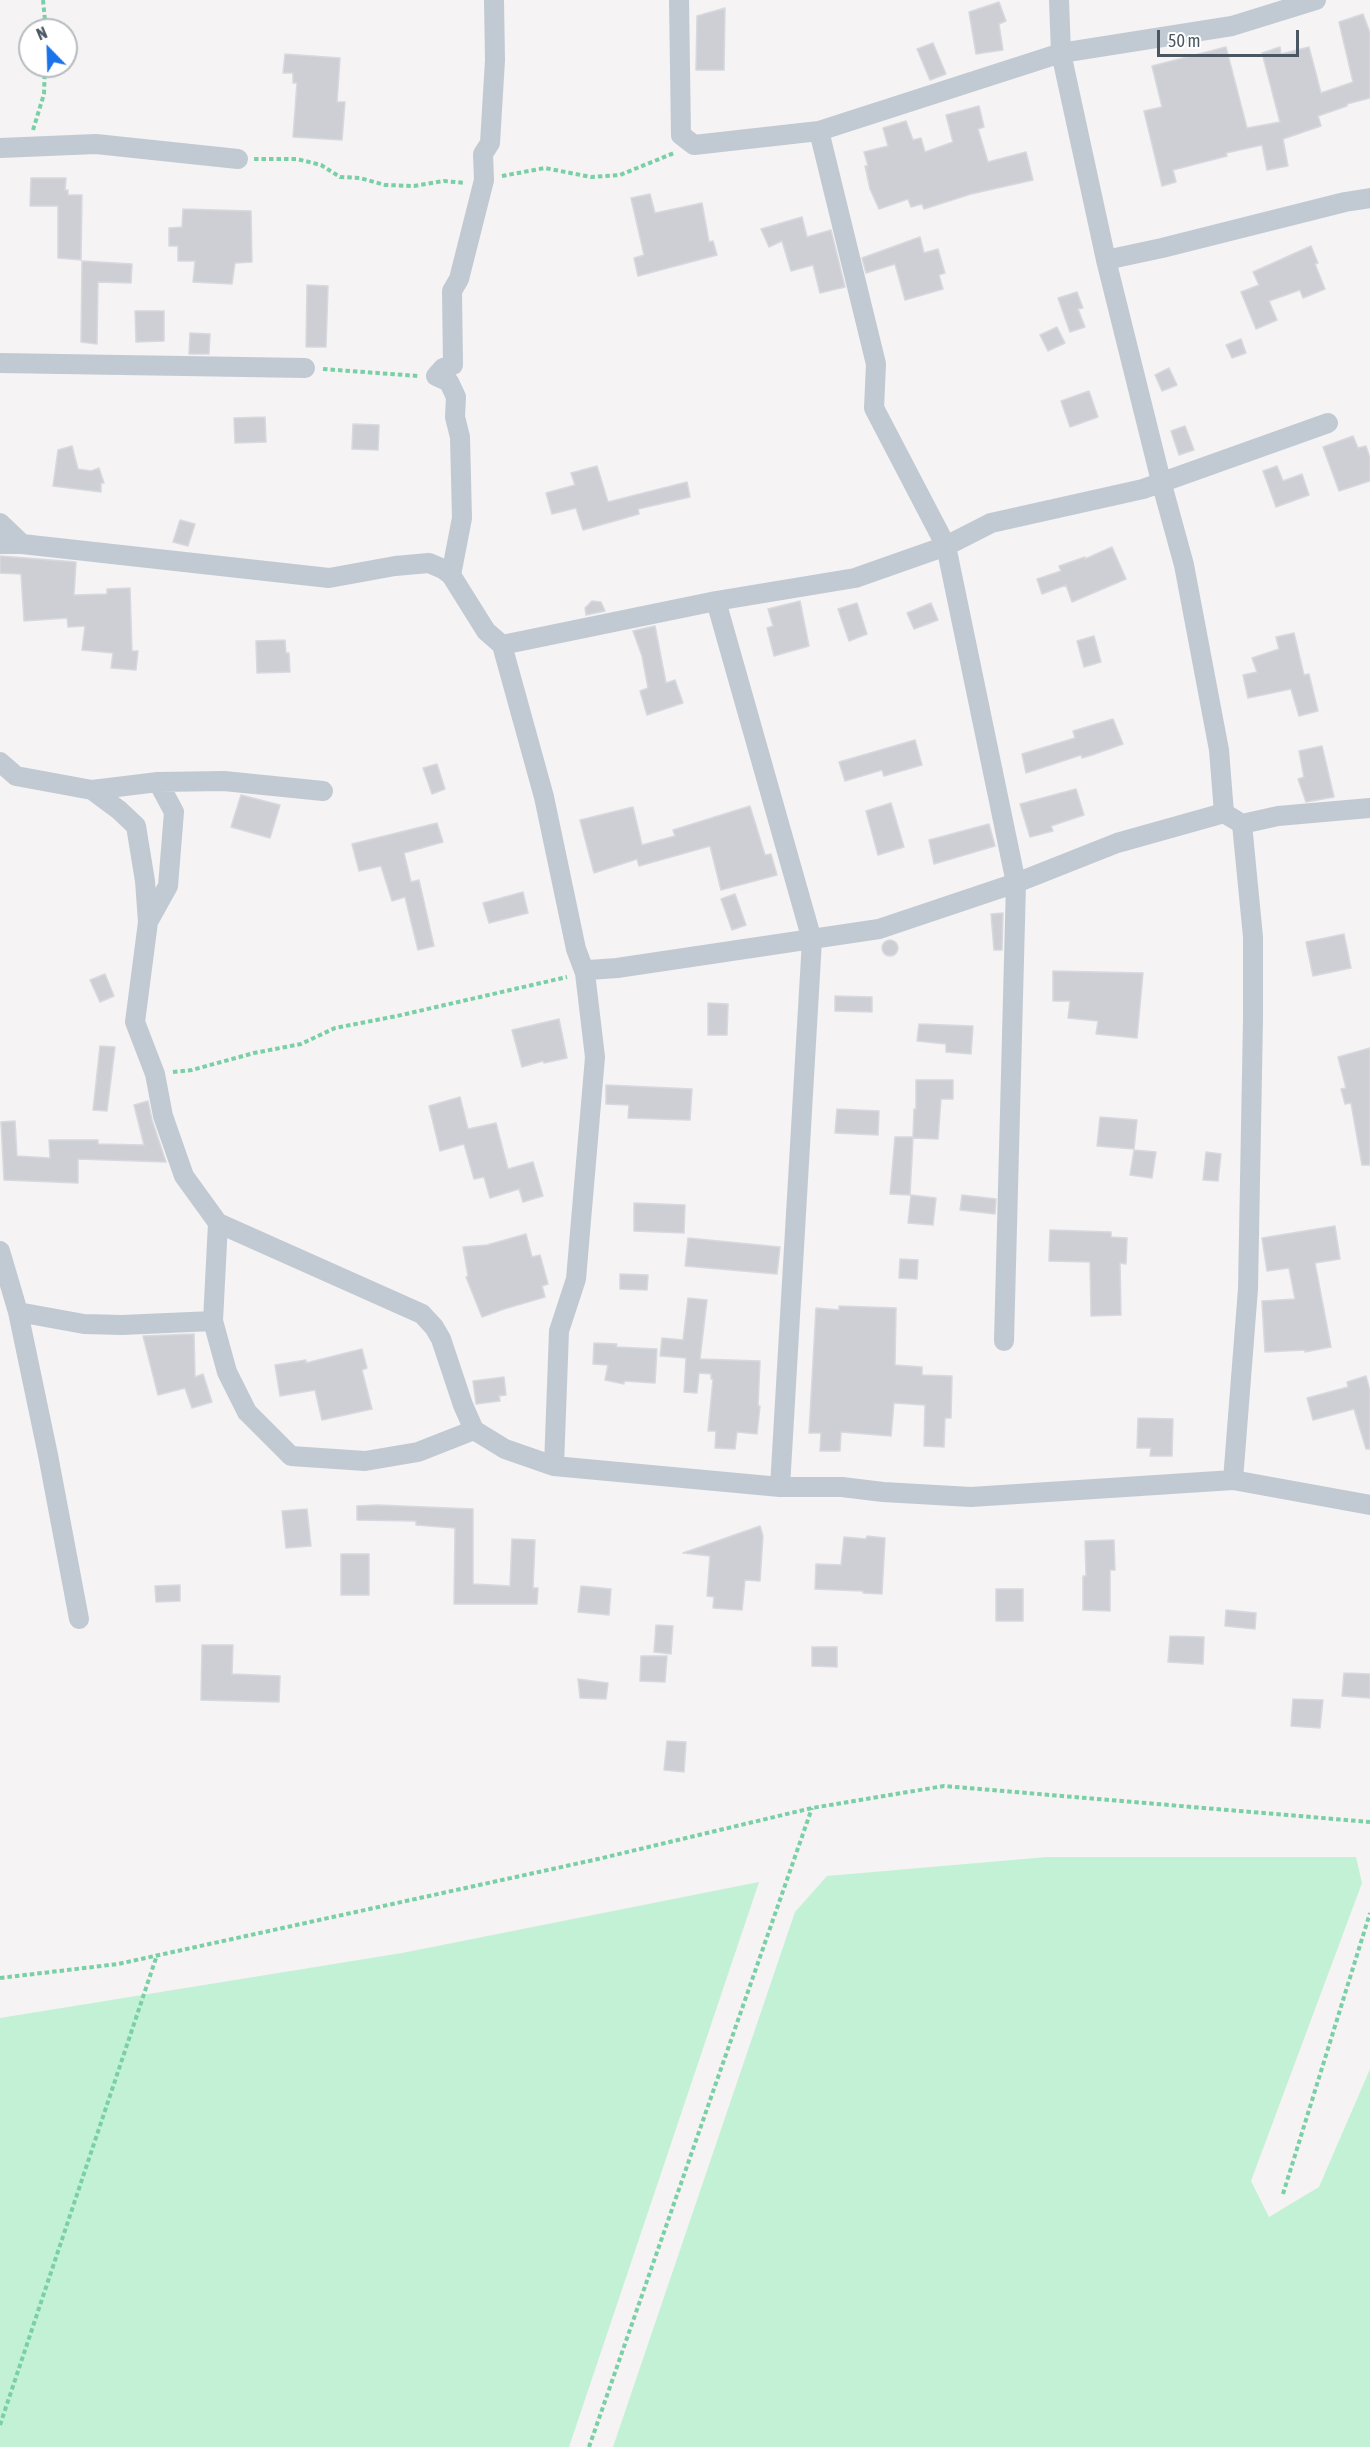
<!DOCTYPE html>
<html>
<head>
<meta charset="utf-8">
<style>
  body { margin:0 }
  #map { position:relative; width:1370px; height:2447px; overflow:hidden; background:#f5f3f3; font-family:"Asap Condensed",sans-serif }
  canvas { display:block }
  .north { position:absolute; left:18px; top:18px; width:60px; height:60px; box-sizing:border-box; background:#fff; border:2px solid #b7bbc0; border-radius:50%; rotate:337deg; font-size:16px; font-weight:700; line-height:24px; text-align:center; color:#4a5661 }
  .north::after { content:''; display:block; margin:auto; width:21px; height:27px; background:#1a73e8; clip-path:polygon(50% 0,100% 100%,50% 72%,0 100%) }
  .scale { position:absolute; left:1157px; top:30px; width:142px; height:27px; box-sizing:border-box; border:3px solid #4a5661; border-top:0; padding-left:8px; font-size:18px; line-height:21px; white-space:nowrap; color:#4a5661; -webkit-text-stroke:4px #fff; paint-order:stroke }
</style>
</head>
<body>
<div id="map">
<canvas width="1370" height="2447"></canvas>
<div class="north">N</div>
<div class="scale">50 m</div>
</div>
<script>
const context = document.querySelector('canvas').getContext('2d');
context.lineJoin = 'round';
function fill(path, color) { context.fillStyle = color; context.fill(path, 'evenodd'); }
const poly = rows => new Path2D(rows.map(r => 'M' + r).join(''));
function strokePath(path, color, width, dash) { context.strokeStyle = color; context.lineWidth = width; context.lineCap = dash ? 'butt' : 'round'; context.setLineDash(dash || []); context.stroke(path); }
const green = poly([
  [1047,1857,1356,1857,1362,1883,1251,2181,1269,2217,1319,2187,1370,2069,1370,2447,613,2447,795,1912,827,1876],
  [759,1882,569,2447,0,2447,0,2018,402,1953]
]);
const building = poly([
  [999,2,1006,21,999,24,1003,50,976,54,969,12,999,2],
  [725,8,724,70,696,70,697,16,725,8],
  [1363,14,1370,33,1370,98,1347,104,1347,106,1318,116,1321,126,1283,139,1288,166,1267,170,1262,145,1226,153,1227,156,1173,170,1176,182,1162,186,1144,111,1162,107,1152,66,1226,47,1247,128,1280,122,1262,53,1280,47,1281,54,1309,47,1321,93,1353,82,1339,22,1363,14],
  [933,43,946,74,930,80,917,49,933,43],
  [285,54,340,58,337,102,345,102,342,140,293,137,297,83,293,83,293,73,283,73,285,54],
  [979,106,984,127,978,129,988,162,1026,152,1033,180,971,194,924,209,922,204,911,207,908,199,879,209,870,189,865,166,868,166,864,152,888,146,883,128,906,121,913,140,921,138,925,152,953,142,946,115,979,106],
  [31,178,66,178,65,190,68,190,68,195,82,195,81,260,58,258,58,206,30,206,31,178],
  [650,194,655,213,702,203,709,242,713,241,717,255,638,276,634,258,644,255,631,198,650,194],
  [183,209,251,211,252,262,235,263,232,284,193,282,195,261,178,261,178,246,169,246,169,228,182,227,183,209],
  [802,217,807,237,831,230,845,287,820,293,813,265,791,271,782,241,769,247,761,229,802,217],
  [920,237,924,253,938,249,945,273,939,275,943,289,905,300,895,264,866,273,862,258,920,237],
  [1311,246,1318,263,1315,264,1325,289,1303,298,1300,290,1269,301,1277,320,1256,329,1241,292,1259,285,1253,272,1311,246],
  [82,261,132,264,131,283,98,282,97,344,81,342,82,261],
  [307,285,328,286,326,347,306,347,307,285],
  [1077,292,1083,308,1078,309,1085,327,1070,332,1058,298,1077,292],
  [135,311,164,311,164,341,136,342,135,311],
  [1057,327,1065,343,1048,351,1040,335,1057,327],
  [190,333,210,334,209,354,189,354,190,333],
  [1241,339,1246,353,1232,358,1226,345,1241,339],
  [1169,368,1177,385,1162,391,1155,375,1169,368],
  [1089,391,1098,417,1070,427,1061,401,1089,391],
  [265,417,266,442,235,443,234,418,265,417],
  [353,424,379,425,378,450,352,449,353,424],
  [1185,426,1194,450,1179,455,1171,431,1185,426],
  [1353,436,1358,448,1366,446,1370,458,1370,481,1339,491,1323,447,1353,436],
  [72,446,78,469,91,471,99,468,104,483,101,483,101,492,53,486,58,450,72,446],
  [597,466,608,502,687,482,690,497,638,509,639,514,583,530,576,508,552,514,546,493,575,485,571,473,597,466],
  [1277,466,1283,481,1302,474,1309,495,1276,507,1263,471,1277,466],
  [180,520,195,524,188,546,173,542,180,520],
  [1112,547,1126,579,1072,602,1066,585,1042,594,1037,579,1061,571,1059,566,1085,557,1085,559,1112,547],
  [0,556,76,562,74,595,107,594,107,589,130,588,132,651,138,651,136,670,111,668,113,653,82,650,85,626,68,627,67,618,24,621,21,574,0,573,0,556],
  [592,601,601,602,605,611,586,615,585,608,592,601],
  [800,601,809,646,774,656,767,628,773,626,768,609,800,601],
  [857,603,867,634,849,641,838,609,857,603],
  [931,603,938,620,914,629,907,613,931,603],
  [655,626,666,683,675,680,683,703,647,715,640,691,648,688,642,656,633,631,655,626],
  [1294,633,1304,675,1309,674,1318,711,1299,716,1291,689,1248,698,1243,675,1257,672,1252,658,1279,649,1276,637,1294,633],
  [1094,636,1101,662,1084,667,1077,641,1094,636],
  [285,640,286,653,289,653,290,672,257,673,256,641,285,640],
  [1113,719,1123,744,1092,755,1082,758,1081,755,1026,773,1022,754,1075,738,1073,731,1113,719],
  [915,740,922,765,884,776,882,770,845,781,839,762,915,740],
  [1322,746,1334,797,1306,802,1298,779,1304,777,1299,751,1322,746],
  [437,764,445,789,432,794,423,768,437,764],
  [1076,789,1084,815,1051,826,1053,831,1030,837,1020,804,1076,789],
  [241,795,280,805,270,838,231,827,241,795],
  [891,803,904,847,878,855,866,811,891,803],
  [750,806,765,855,771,854,777,875,721,890,710,846,639,866,637,859,594,873,580,820,633,807,642,845,675,836,673,830,750,806],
  [437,823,443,842,404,853,411,882,419,880,434,946,418,950,405,897,392,901,381,866,359,871,352,844,437,823],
  [989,824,995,846,934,864,929,840,989,824],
  [523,892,528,913,489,923,483,903,523,892],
  [735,894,746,925,732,930,721,899,735,894],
  [1003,913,1002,950,994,950,991,914,1003,913],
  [1344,934,1351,968,1313,976,1306,942,1344,934],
  '882 948a8 8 0 1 1 16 0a8 8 0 1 1-16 0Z',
  [1053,971,1143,973,1137,1038,1096,1034,1098,1021,1068,1018,1070,1001,1053,1001,1053,971],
  [105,974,114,996,100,1002,90,980,105,974],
  [835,996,872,997,872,1012,835,1011,835,996],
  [708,1003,728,1004,727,1035,708,1035,708,1003],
  [559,1019,567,1058,544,1063,543,1061,522,1067,512,1030,559,1019],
  [919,1024,973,1026,971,1054,946,1052,946,1044,917,1041,919,1024],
  [100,1046,115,1047,107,1111,93,1110,100,1046],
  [1370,1048,1370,1165,1362,1165,1351,1103,1345,1104,1341,1089,1346,1088,1338,1057,1370,1048],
  [916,1080,953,1080,953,1099,941,1099,938,1139,913,1138,910,1195,890,1194,895,1137,913,1137,914,1109,916,1109,916,1080],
  [606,1085,692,1089,690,1120,628,1118,629,1105,606,1104,606,1085],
  [460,1097,468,1129,496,1123,508,1169,533,1162,543,1196,523,1202,519,1189,490,1198,484,1177,474,1179,464,1144,440,1151,429,1106,460,1097],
  [148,1101,152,1120,166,1162,78,1159,78,1183,4,1180,1,1122,15,1121,17,1156,50,1158,49,1140,98,1140,98,1144,144,1145,134,1105,148,1101],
  [837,1109,879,1111,878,1135,835,1133,837,1109],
  [1100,1117,1137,1120,1134,1149,1097,1146,1100,1117],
  [1134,1150,1156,1152,1152,1178,1130,1175,1134,1150],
  [1206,1152,1221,1154,1218,1181,1203,1180,1206,1152],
  [911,1195,936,1198,933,1225,908,1223,911,1195],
  [962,1195,996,1199,995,1214,960,1210,962,1195],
  [634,1203,685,1205,684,1233,634,1231,634,1203],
  [1335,1226,1340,1259,1315,1263,1331,1347,1305,1352,1305,1350,1265,1352,1262,1301,1295,1299,1289,1268,1267,1271,1262,1238,1335,1226],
  [1050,1230,1111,1232,1111,1237,1127,1238,1126,1264,1120,1263,1121,1315,1091,1316,1090,1262,1049,1261,1050,1230],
  [526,1234,532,1257,540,1255,548,1284,542,1286,545,1297,504,1309,482,1317,466,1277,468,1276,463,1247,487,1245,526,1234],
  [688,1238,780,1247,777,1274,685,1266,688,1238],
  [900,1259,918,1260,917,1279,899,1278,900,1259],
  [620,1274,648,1275,647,1290,620,1289,620,1274],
  [688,1298,707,1300,700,1359,760,1361,758,1406,760,1406,757,1434,737,1432,735,1449,715,1448,716,1431,708,1431,713,1379,711,1379,711,1374,699,1373,697,1393,684,1392,686,1358,660,1356,662,1338,683,1340,688,1298],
  [839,1306,896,1308,895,1365,922,1367,922,1375,952,1376,951,1418,945,1418,944,1447,924,1446,925,1405,894,1403,891,1436,841,1432,840,1451,820,1451,821,1433,809,1433,816,1308,839,1310,839,1306],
  [194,1334,195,1377,203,1374,212,1402,192,1408,185,1388,158,1395,143,1336,194,1334],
  [594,1343,617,1344,616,1347,657,1349,655,1383,624,1381,624,1384,605,1380,608,1365,593,1364,594,1343],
  [362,1349,367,1368,362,1370,372,1409,322,1420,315,1390,280,1396,275,1365,306,1360,306,1363,362,1349],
  [1366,1376,1370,1391,1370,1449,1366,1449,1354,1409,1313,1420,1307,1398,1348,1387,1347,1382,1366,1376],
  [504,1377,506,1395,499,1396,500,1401,476,1404,473,1381,504,1377],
  [1138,1418,1173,1419,1172,1456,1150,1456,1151,1448,1137,1448,1138,1418],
  [378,1505,473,1509,473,1584,510,1586,512,1539,535,1540,533,1588,538,1588,537,1604,454,1604,455,1528,416,1525,416,1521,357,1520,357,1506,378,1505],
  [307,1509,311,1546,286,1548,282,1511,307,1509],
  [760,1526,763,1536,760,1581,745,1580,742,1610,713,1608,714,1597,707,1596,710,1556,683,1553,760,1526],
  [867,1536,885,1538,882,1594,863,1593,863,1591,815,1589,816,1564,841,1565,844,1537,866,1539,867,1536],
  [1114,1540,1115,1570,1110,1570,1110,1611,1083,1610,1083,1576,1086,1576,1085,1541,1114,1540],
  [341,1554,369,1554,369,1595,341,1595,341,1554],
  [180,1585,180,1601,156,1602,155,1586,180,1585],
  [581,1586,611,1589,609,1615,578,1612,581,1586],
  [996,1589,1023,1589,1023,1621,996,1621,996,1589],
  [1226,1610,1256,1613,1255,1629,1225,1626,1226,1610],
  [656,1625,673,1626,671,1654,654,1652,656,1625],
  [1170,1636,1204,1637,1203,1664,1168,1662,1170,1636],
  [202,1645,233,1645,232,1674,280,1676,279,1702,201,1700,202,1645],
  [812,1647,837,1647,837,1667,812,1666,812,1647],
  [641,1656,667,1656,665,1682,640,1681,641,1656],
  [1344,1673,1370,1674,1370,1698,1342,1696,1344,1673],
  [578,1679,608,1683,606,1699,580,1698,578,1679],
  [1293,1699,1323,1700,1320,1728,1291,1726,1293,1699],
  [667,1741,686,1742,684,1772,664,1770,667,1741]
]);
const path = poly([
  [43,0,46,30],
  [33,130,44,94,45,66],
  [254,159,297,159,321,165,340,177,360,178,385,185,414,186,444,181,465,183],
  [502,176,545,168,591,177,620,175,674,153],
  [323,369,418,376],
  [173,1072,192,1070,254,1053,301,1044,335,1028,397,1016,567,977],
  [0,1978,118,1964,598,1859,812,1808,944,1786,1370,1822],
  [1283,2194,1370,1913],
  [0,2425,157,1955],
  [589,2447,812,1808]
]);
const minor = poly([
  [679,0,681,135,694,145,819,131,1061,53,1232,26,1316,0],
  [1059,0,1061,53,1106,260,1161,481,1184,565,1219,750,1224,813,1242,824,1253,937,1253,1019,1248,1289,1233,1480],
  [0,148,96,144,238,159],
  [1106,260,1162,248,1345,202,1370,198],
  [0,363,305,368],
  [0,523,22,544],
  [0,544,22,544,329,578,395,566,429,563,443,569,451,575,486,631,502,645,544,797,576,949,585,973,589,970,617,968,879,929,1016,883,1117,843,1224,813],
  [451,575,462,518,460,437,455,417,456,397,449,382,436,376,443,368,453,365,452,291,459,279,484,180,483,154,490,143,495,60,494,0],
  [716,601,812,940,780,1487],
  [502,645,716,601,855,578,946,546,874,408,876,364,819,131],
  [0,762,16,776,92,790,119,810,136,826,145,881,148,922,135,1022,155,1074,163,1116,184,1176,218,1223,422,1314,434,1327,441,1339,463,1405,474,1430,505,1449,554,1466,780,1487,842,1487,883,1492,971,1497,1233,1480,1370,1505],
  [92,790,158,782,224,781,323,791],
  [1242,824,1278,816,1370,808],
  [148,922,168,886,174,812,158,782],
  [0,1251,18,1312,84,1324,122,1325,213,1321,218,1223],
  [18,1312,48,1455,79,1619],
  [213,1321,227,1372,247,1412,291,1456,365,1461,418,1452,474,1430],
  [1004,1341,1016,883,946,546,991,523,1143,489,1328,423],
  [554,1466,559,1331,576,1279,595,1057,585,973]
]);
fill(green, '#c3f1d5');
fill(building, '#cdcfd5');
strokePath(building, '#d7d9de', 1.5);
strokePath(path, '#7ad0a6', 4, [4.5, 3]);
strokePath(minor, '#c1cad2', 20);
</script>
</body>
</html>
